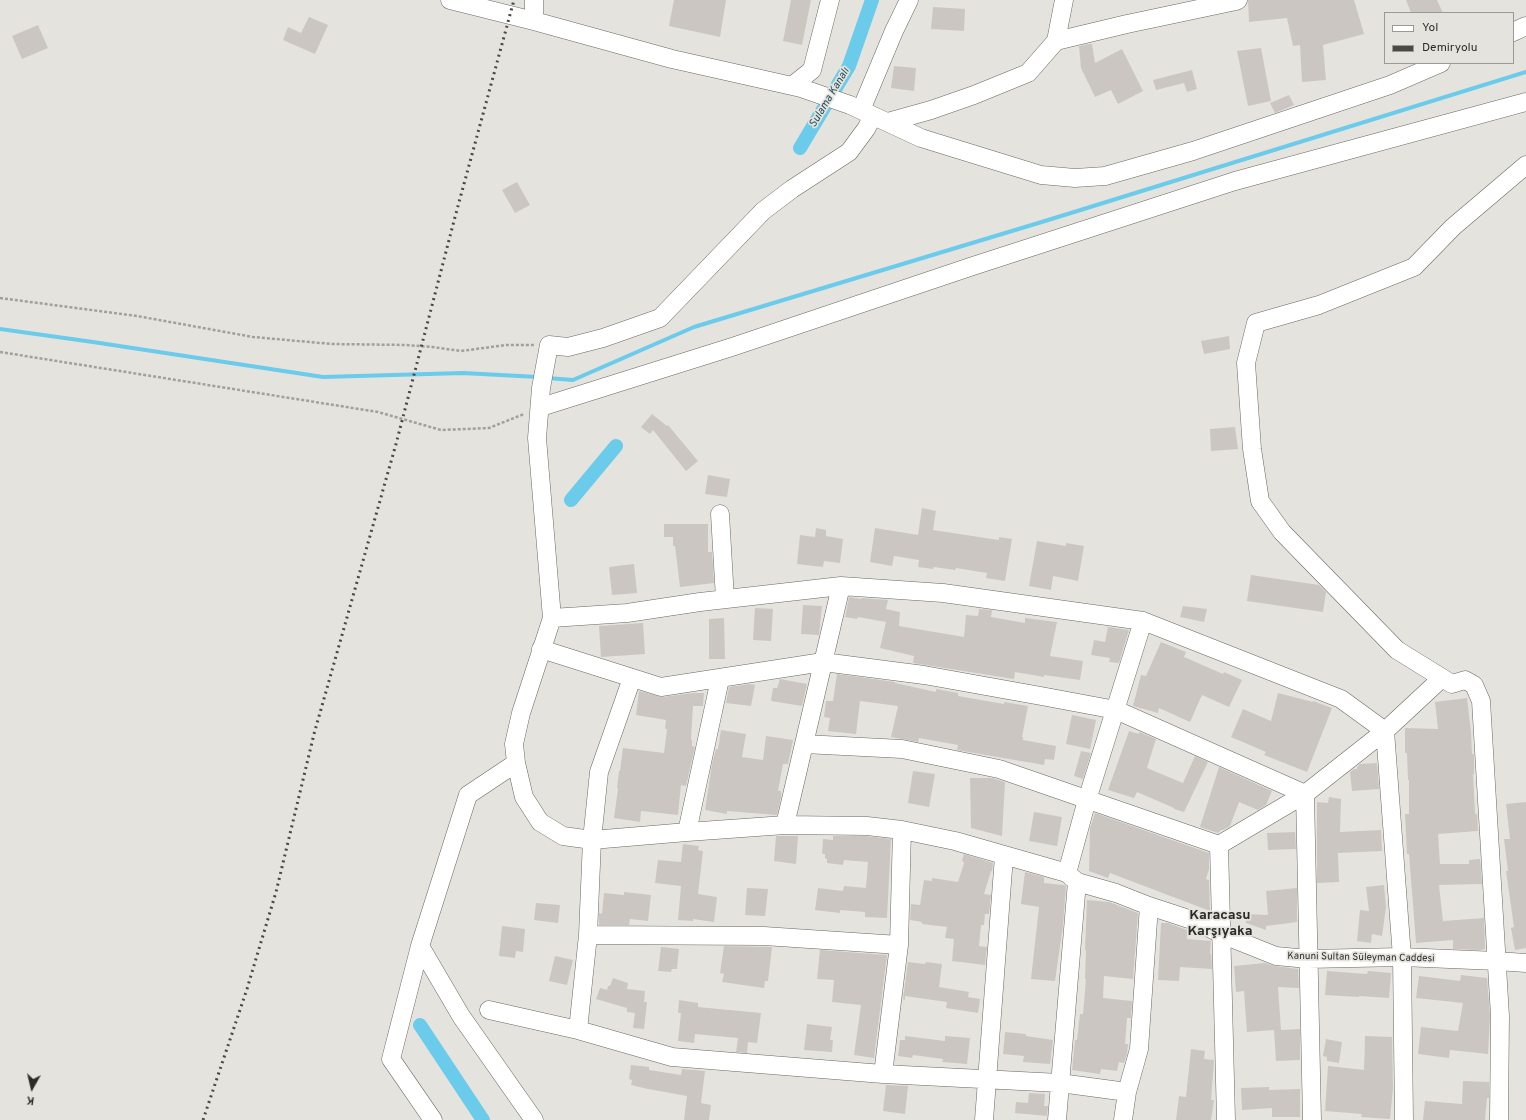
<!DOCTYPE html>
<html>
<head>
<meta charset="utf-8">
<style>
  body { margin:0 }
  #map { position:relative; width:1526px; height:1120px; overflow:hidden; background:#e5e3dd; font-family:Overpass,sans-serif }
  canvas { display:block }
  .legend { position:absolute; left:1384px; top:12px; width:130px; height:52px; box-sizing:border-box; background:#e5e3dd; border:1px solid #9b9995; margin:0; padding:5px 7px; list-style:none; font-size:12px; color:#2b2b28 }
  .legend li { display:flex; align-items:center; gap:8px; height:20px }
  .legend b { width:20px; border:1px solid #9b9995 }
  .north { position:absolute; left:12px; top:1068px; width:40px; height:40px; -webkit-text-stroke:3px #e5e3dd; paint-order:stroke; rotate:188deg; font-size:11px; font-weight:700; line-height:16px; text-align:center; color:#2b2b28 }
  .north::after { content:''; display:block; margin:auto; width:14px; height:18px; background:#2b2b28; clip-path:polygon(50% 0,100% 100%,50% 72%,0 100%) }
</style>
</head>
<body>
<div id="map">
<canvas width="1526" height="1120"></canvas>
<ul class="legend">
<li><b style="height:5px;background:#fff"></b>Yol</li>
<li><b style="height:5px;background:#494945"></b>Demiryolu</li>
</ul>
<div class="north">K</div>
</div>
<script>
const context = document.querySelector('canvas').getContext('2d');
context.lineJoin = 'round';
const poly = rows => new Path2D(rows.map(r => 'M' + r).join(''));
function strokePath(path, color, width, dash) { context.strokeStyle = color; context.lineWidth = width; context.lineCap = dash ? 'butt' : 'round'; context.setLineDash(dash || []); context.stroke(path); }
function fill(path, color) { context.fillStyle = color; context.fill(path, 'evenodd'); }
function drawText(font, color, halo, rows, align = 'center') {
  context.font = font + ' Overpass,sans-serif'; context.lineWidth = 3.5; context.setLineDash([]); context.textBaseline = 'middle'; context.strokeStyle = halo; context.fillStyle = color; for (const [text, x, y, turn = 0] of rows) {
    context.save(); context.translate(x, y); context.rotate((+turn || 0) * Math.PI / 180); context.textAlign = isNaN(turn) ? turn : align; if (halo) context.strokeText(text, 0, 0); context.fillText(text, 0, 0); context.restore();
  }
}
const stream = poly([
  [0,329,93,342,323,377,463,373,538,377],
  [547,378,573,380,694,327,1045,221,1526,72]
]);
const canal = poly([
  [800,148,849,66,872,0],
  [571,500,616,446],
  [420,1025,483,1120]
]);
const building = poly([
  [674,0,726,0,720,37,669,26],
  [791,0,811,0,802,45,783,41],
  [1248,0,1354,0,1364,34,1323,45,1326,80,1302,82,1300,45,1293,46,1287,18,1249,22],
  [1406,0,1437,0,1443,13,1411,13],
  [933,7,965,9,964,31,931,29],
  [309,17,328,25,315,54,283,40,288,27,301,33],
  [38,25,48,48,22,59,12,36],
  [1089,44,1092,44,1095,63,1122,49,1143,91,1118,104,1111,90,1095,97,1081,68,1079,46],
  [1261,48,1271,101,1248,106,1237,51],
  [894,66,916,68,914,91,891,88],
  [1192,70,1197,89,1187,92,1184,83,1156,90,1153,80],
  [1289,95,1294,105,1275,113,1270,103],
  [517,182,530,205,515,213,502,190],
  [1229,336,1230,349,1204,354,1201,341],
  [652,414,667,426,668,425,698,461,686,471,653,430,650,434,641,427],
  [1235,427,1238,449,1211,451,1210,429],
  [708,475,730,479,727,497,705,494],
  [922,508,936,511,933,530,999,540,999,537,1012,539,1005,581,986,578,987,573,956,568,955,570,934,567,933,569,918,567,919,560,894,556,892,566,870,562,875,528,918,535],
  [664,524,708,524,708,552,712,552,714,583,680,587,675,546,673,546,673,537,664,537],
  [816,528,826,530,826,536,843,539,840,563,824,561,823,567,797,564,800,535,815,537],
  [1037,541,1066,546,1066,543,1084,546,1078,581,1053,576,1051,590,1029,586],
  [634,564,637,593,612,595,609,567],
  [1251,575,1319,585,1326,592,1323,612,1247,601],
  [849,597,861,599,861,598,888,600,886,609,900,612,899,626,964,637,966,615,978,616,979,609,992,610,991,617,1025,623,1025,618,1057,622,1050,656,1083,661,1080,680,1044,675,1044,677,1015,672,1014,679,913,663,914,656,880,648,886,622,858,617,857,619,845,617],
  [803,605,822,606,819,635,801,634],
  [1183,606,1207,609,1204,622,1180,617],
  [755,608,773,609,771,641,753,640],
  [724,618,725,659,709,659,709,619],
  [643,623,645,654,601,657,599,626],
  [1108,627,1129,630,1119,663,1109,662,1110,658,1091,655,1094,640,1105,642],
  [1161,642,1186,652,1184,657,1223,674,1224,672,1242,680,1229,707,1202,695,1190,722,1159,708,1158,713,1133,706,1141,675,1146,676],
  [837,674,895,682,895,683,936,692,936,689,958,693,958,696,1004,704,1004,702,1028,706,1022,737,1023,737,1023,740,1056,746,1054,760,1045,759,1044,765,957,750,958,745,919,738,918,742,891,737,898,706,860,701,856,734,828,731,830,718,824,717,826,701,833,701],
  [780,679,807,684,802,706,771,701,773,688,777,688],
  [750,684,755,685,751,706,726,703,729,687],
  [639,691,662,697,693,693,704,693,703,706,693,706,691,740,692,740,692,746,695,747,686,786,681,785,678,815,641,811,640,822,614,818,618,789,617,788,619,771,620,771,623,748,664,753,667,729,665,729,666,720,636,715],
  [1278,693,1313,702,1313,701,1332,708,1307,772,1264,755,1266,752,1231,737,1243,709,1271,721],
  [1467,698,1471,732,1472,754,1474,754,1474,774,1473,774,1475,814,1477,814,1478,831,1438,834,1440,864,1469,864,1469,860,1480,859,1482,884,1439,885,1443,921,1484,918,1485,949,1480,950,1453,949,1453,940,1416,943,1409,854,1407,854,1405,814,1409,814,1409,780,1408,780,1407,753,1405,753,1405,728,1438,729,1435,702],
  [1072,715,1096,720,1090,749,1066,744],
  [721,730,746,734,742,757,763,760,766,736,793,740,788,764,783,764,778,791,781,791,781,797,777,815,727,811,727,814,705,810,712,764,716,749,718,749],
  [1129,731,1139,734,1139,732,1156,739,1147,768,1183,783,1195,756,1208,762,1184,812,1174,809,1174,808,1137,792,1134,798,1108,790],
  [1081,751,1091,753,1083,779,1074,776],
  [1377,763,1379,789,1352,791,1350,772,1354,769,1357,769,1357,767,1360,764],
  [1219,767,1272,791,1266,805,1258,810,1239,802,1230,826,1223,830,1221,830,1218,833,1200,827],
  [913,771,935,774,929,807,908,803],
  [970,778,992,778,1005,782,1002,836,971,828],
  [1329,797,1341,799,1340,832,1381,830,1382,851,1338,853,1339,882,1317,883,1317,802,1328,803],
  [1526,802,1526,948,1515,950,1511,928,1514,927,1506,871,1508,871,1504,839,1510,839,1506,804],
  [1034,812,1062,817,1057,846,1029,841],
  [1095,813,1209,853,1209,869,1206,879,1209,880,1210,911,1110,873,1108,878,1089,871,1090,828],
  [1295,832,1296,849,1268,850,1267,833],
  [776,836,798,836,796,864,774,861],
  [833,836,866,836,891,839,887,918,865,917,865,912,840,910,840,913,815,910,818,888,843,891,844,886,866,888,868,862,844,860,843,865,827,863,827,859,825,858,825,854,822,854,823,839,833,840],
  [683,844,699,846,698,850,703,851,698,894,717,897,714,922,693,919,693,921,678,920,681,886,655,883,658,860,681,862],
  [964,854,993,863,992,871,991,871,984,894,991,895,989,914,985,914,984,925,981,925,979,946,987,947,985,965,952,961,954,939,945,938,947,927,922,924,922,922,910,920,911,904,920,905,924,880,932,881,932,878,958,882,964,863,962,860],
  [1025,872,1044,877,1044,883,1064,885,1066,886,1063,925,1055,981,1031,979,1039,907,1021,904],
  [1384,885,1386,907,1382,936,1372,934,1371,943,1357,941,1360,910,1369,911,1366,887],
  [747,888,768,889,765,916,745,915],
  [1297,888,1297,922,1266,926,1266,930,1246,923,1246,914,1268,915,1266,891],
  [624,892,651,895,648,921,630,919,629,925,599,925,599,913,602,914,604,893,624,895],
  [1087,900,1109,902,1138,913,1133,979,1104,976,1103,998,1132,1001,1131,1018,1127,1018,1125,1044,1128,1044,1127,1054,1124,1063,1119,1062,1117,1071,1101,1069,1100,1074,1072,1070,1075,1040,1077,1040,1080,1014,1083,1014,1086,979,1085,979,1086,950,1085,950],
  [536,903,560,905,558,923,534,920],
  [1161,923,1168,923,1187,930,1187,939,1211,941,1210,954,1211,954,1212,969,1180,967,1179,981,1158,980],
  [502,926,525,929,523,952,516,951,515,958,499,956],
  [724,946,772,947,768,981,765,981,764,988,722,982,724,974,720,973],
  [661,947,679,949,677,969,672,969,671,972,658,971],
  [820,950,887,955,874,1058,854,1055,861,1005,832,1002,834,980,817,979],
  [555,956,573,960,567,985,549,981],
  [908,962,925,964,926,962,942,964,939,987,969,992,968,997,980,999,978,1013,946,1008,947,1002,905,996,905,1000,903,999],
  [1265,963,1275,966,1298,969,1299,988,1278,987,1281,1030,1300,1029,1300,1060,1276,1061,1274,1030,1247,1032,1244,991,1236,992,1234,966],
  [1327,971,1367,974,1368,971,1391,973,1389,998,1359,996,1359,997,1325,995],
  [1461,975,1487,978,1490,1016,1488,1054,1450,1050,1449,1058,1418,1054,1421,1027,1458,1031,1463,1003,1416,998,1419,976,1460,981],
  [613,978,628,983,627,989,645,991,644,1002,647,1002,644,1029,633,1028,635,1013,627,1012,627,1008,596,999,600,988,607,990,608,986,610,986],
  [679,1000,698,1003,698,1007,761,1013,757,1043,748,1042,747,1053,736,1052,738,1038,695,1034,694,1043,678,1041,681,1013,678,1013],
  [807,1024,832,1027,830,1040,833,1040,832,1052,804,1050],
  [1005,1032,1026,1034,1026,1036,1053,1040,1050,1064,1023,1062,1024,1056,1003,1054],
  [905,1036,945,1041,945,1036,970,1038,967,1064,942,1062,943,1059,913,1055,912,1058,898,1056,900,1040,905,1040],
  [1365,1036,1392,1037,1393,1088,1390,1119,1361,1117,1362,1114,1325,1111,1328,1066,1364,1070],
  [1326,1039,1342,1042,1339,1063,1327,1061,1327,1057,1323,1056],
  [1191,1049,1205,1051,1204,1059,1214,1060,1211,1100,1214,1100,1211,1120,1176,1120,1179,1096,1186,1097],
  [631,1065,649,1067,649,1070,681,1075,682,1069,705,1071,701,1103,711,1105,709,1120,684,1120,687,1096,648,1089,631,1085,632,1080,629,1079],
  [1463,1081,1489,1082,1489,1098,1487,1098,1485,1120,1423,1120,1425,1101,1462,1104],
  [886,1085,908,1086,905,1114,883,1111],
  [1269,1087,1269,1090,1300,1089,1300,1117,1272,1117,1272,1108,1242,1110,1241,1088],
  [1029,1093,1045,1094,1044,1106,1048,1106,1047,1116,1015,1113,1016,1102,1028,1103]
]);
const path = poly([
  [0,298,137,316,253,337,332,344,406,345,432,347,461,351,506,345,535,345],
  [0,352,378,412,441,430,489,428,524,414]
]);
const minor = poly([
  [450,0,534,21,672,59,801,88,850,105,921,138,1041,175,1075,178,1105,176,1193,151,1390,85,1441,63],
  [534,0,534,21],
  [1513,32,1526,26],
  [1056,41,1127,24,1236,1,1238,0],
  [792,86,812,70,830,0],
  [861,110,894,31,909,0],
  [873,116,866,129,849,152,792,189,763,211,660,318,603,338,568,347,549,345,541,388,537,438,552,618,521,713,514,744,516,763,524,797,540,822,563,836,592,840,687,832,785,825,867,826,902,830,955,841,1067,873,1077,882,1116,893,1149,906,1198,922,1221,934,1276,956,1308,959,1402,957,1497,961,1526,963],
  [888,122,931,110,974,95,1028,73,1056,41,1064,0],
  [541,407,732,347,973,266,1235,181,1526,102],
  [720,514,725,599],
  [552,618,627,613,700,602,841,586],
  [541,649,661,687,823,662,924,675,1041,696,1116,710,1305,794],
  [804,744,902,749,999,769,1219,845],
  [516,763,468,795,420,946,461,1016,534,1120],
  [1305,794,1312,1120],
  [785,825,841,586,943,593,1143,621,1341,699,1385,731,1402,957,1404,1120],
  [687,832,720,679],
  [1067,873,1087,800,1143,621],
  [588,935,764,936,899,945],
  [420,946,391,1059,433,1120],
  [489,1010,578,1030,672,1057,883,1074,1060,1083,1127,1092],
  [578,1030,588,935,592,840,599,772,632,678],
  [883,1074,899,945,902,830],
  [984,1120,1004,856],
  [1057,1120,1077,882],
  [1123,1120,1127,1092,1139,1049,1149,906],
  [1226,1120,1219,845,1305,794,1385,731,1442,678],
  [1499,1120,1500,1016,1481,701,1474,685,1465,680,1452,684,1397,650,1282,532,1260,501,1252,449,1246,363,1256,323,1319,305,1414,267,1453,227,1526,165]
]);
const rail = poly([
  [203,1120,247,989,276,892,314,734,396,444,455,217,514,0]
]);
const streetNames = [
  ["Kanuni Sultan Süleyman Caddesi",1361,958,1]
];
const waterNames = [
  ["Sulama Kanalı",830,98,-59]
];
const districtNames = [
  ["Karacasu",1220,916],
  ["Karşıyaka",1220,932]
];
strokePath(stream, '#6bcbea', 4);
strokePath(canal, '#6bcbea', 14);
fill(building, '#ccc6c2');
strokePath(minor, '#6a6863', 19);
strokePath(path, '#a1a09b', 2.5, [3, 2]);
strokePath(minor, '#fff', 18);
strokePath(rail, '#494945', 3, [2, 4]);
drawText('10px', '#2b2b28', '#e5e3dd', streetNames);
drawText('italic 11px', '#234e5b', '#e5e3dd', waterNames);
drawText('bold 14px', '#2b2b28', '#e5e3dd', districtNames);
</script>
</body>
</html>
